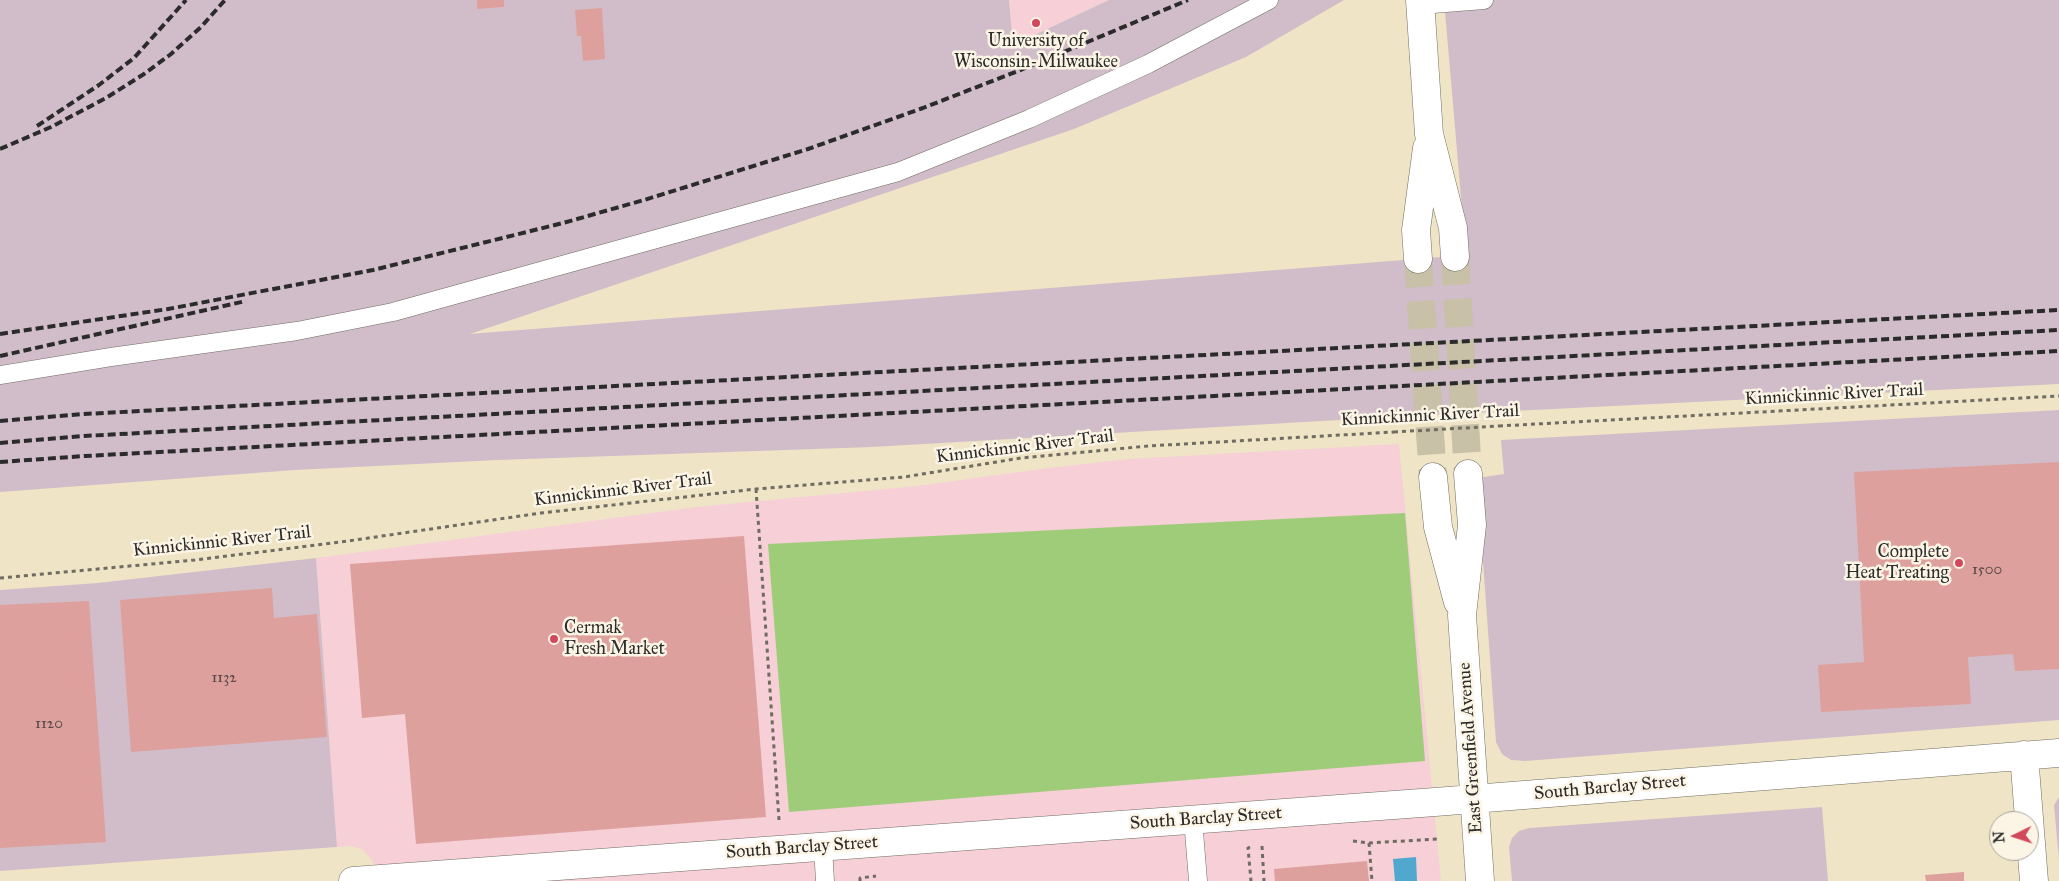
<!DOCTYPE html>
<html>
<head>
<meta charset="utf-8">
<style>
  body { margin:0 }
  #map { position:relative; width:2059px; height:881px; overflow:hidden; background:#efe5c6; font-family:"IM FELL Great Primer",serif }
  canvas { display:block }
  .north { position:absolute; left:1989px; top:811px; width:50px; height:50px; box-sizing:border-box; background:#fcf5e5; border:1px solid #a8a49b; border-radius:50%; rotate:266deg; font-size:14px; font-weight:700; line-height:20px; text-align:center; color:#2b2b2b }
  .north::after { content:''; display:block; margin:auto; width:18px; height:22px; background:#d1495b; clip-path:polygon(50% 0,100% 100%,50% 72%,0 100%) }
</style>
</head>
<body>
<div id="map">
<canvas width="2059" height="881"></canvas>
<div class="north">N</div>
</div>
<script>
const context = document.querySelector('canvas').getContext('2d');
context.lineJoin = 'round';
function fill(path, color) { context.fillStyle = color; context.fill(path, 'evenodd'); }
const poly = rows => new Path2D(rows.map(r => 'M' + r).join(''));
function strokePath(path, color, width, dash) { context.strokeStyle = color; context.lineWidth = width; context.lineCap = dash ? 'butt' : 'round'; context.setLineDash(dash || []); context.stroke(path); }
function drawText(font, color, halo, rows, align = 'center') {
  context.font = font + ' "IM FELL Great Primer",serif'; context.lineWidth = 5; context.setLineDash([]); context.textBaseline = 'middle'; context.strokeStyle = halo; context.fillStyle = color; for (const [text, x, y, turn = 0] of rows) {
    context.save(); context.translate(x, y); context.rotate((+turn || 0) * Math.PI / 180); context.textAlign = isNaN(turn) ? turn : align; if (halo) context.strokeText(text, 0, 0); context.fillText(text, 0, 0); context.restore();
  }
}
const built = poly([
  [1009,0,1109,0,1013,45],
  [1399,444,1441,881,379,881,372,860,362,849,350,846,337,847,316,558,696,507,917,486,1048,468,1129,459]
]);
const industrial = poly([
  [0,0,1009,0,1013,45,1109,0,1344,0,1246,57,1074,129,470,334,1466,255,1444,0,2059,0,2059,384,1391,417,872,447,498,460,295,470,0,492],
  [2059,410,2059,720,1525,761,1511,760,1502,754,1496,742,1477,478,1504,474,1501,440],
  [316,558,337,847,0,871,0,590,98,583],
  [2059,797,2059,860,2054,805],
  [1822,807,1828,881,1512,881,1509,847,1512,838,1519,831,1529,828]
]);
const green = poly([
  [1405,513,1425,761,789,812,768,544]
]);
const water = poly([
  [1416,857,1417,881,1395,881,1393,859]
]);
const building = poly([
  [477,0,504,0,504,7,477,9],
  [602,8,605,59,583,61,581,36,577,36,575,10],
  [2059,462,2059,669,2015,671,2013,654,1968,657,1971,704,1821,712,1818,665,1864,662,1854,472],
  [744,536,766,817,416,844,405,714,362,718,350,564],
  [272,588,274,618,317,614,327,737,131,752,120,600],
  [89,601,106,842,0,848,0,605],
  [1367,861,1369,881,1275,881,1274,869],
  [1964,872,1964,881,1926,881,1925,875]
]);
const minorTunnel = poly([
  [1455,257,1468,474],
  [1418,259,1433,477]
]);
const path = poly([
  [1499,426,2059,396],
  [756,489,779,820],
  [0,578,195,560,341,542,541,513,756,489,904,477,1021,458,1148,446,1394,432],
  [1353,841,1369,843,1437,839],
  [1369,843,1372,881],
  [1262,846,1264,881],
  [1250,847,1248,848,1251,881],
  [860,881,860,878,876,876]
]);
const service = poly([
  [1420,5,1484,0],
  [0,375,111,357,297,331,393,312,898,172,1029,119,1148,64,1269,0],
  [1193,819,1198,881],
  [823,847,825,881]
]);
const minor = poly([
  [1420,0,1429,134,1453,228,1455,257],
  [1418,259,1416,230,1427,148],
  [1468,474,1472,525,1462,615,1480,881],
  [1433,477,1438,527,1458,602],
  [2024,755,2034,881],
  [353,881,1435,802,2059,753]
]);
const rail = poly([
  [37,126,99,85,134,58,186,0],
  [0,149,51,127,106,98,144,74,171,54,201,27,225,0],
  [0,334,168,309,373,270,563,223,644,200,808,149,923,108,1018,71,1188,0],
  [0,356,246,301],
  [0,421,84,414,2059,310],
  [0,443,84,436,2059,330],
  [0,462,85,456,2059,351]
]);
const pathBridge = poly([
  [1394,432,1499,426]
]);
const markers = [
  [1036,23,5,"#d1495b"],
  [1959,563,5,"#d1495b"],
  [554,639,5,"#d1495b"]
];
const numberNames = [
  ["1500",1987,570],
  ["1132",224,678],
  ["1120",49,724]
];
const poiNames = [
  ["University of",1036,42],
  ["Wisconsin-Milwaukee",1036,63],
  ["Complete",1949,553,"right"],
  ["Heat Treating",1949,574,"right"],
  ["Cermak",564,629,"left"],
  ["Fresh Market",564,650,"left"]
];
const streetNames = [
  ["Kinnickinnic River Trail",1834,395,-3],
  ["Kinnickinnic River Trail",1430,416,-3],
  ["Kinnickinnic River Trail",1025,447,-7],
  ["Kinnickinnic River Trail",623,490,-7],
  ["Kinnickinnic River Trail",222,542,-6],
  ["East Greenfield Avenue",1471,748,-94],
  ["South Barclay Street",1610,788,-5],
  ["South Barclay Street",1206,819,-4],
  ["South Barclay Street",802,848,-4]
];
fill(built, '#f6cfd7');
fill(industrial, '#d1bdc9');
fill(green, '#9fcc79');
fill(water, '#51a8ce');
fill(building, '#dea09d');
strokePath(minorTunnel, '#c8c0a7', 28, [28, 14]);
strokePath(service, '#706c61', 19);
strokePath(minor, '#706c61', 29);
strokePath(path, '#706c61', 3, [4, 4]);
strokePath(service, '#fff', 18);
strokePath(minor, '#fff', 28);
strokePath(rail, '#2b2b2b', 4, [8, 4]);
strokePath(pathBridge, '#706c61', 3, [4, 4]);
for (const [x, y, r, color] of markers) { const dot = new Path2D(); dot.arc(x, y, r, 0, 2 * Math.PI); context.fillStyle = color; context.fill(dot); strokePath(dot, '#fcf5e5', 2); }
drawText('15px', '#584848', null, numberNames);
drawText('18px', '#2b2b2b', '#fcf5e5', poiNames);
drawText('18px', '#2b2b2b', '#fcf5e5', streetNames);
</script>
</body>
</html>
